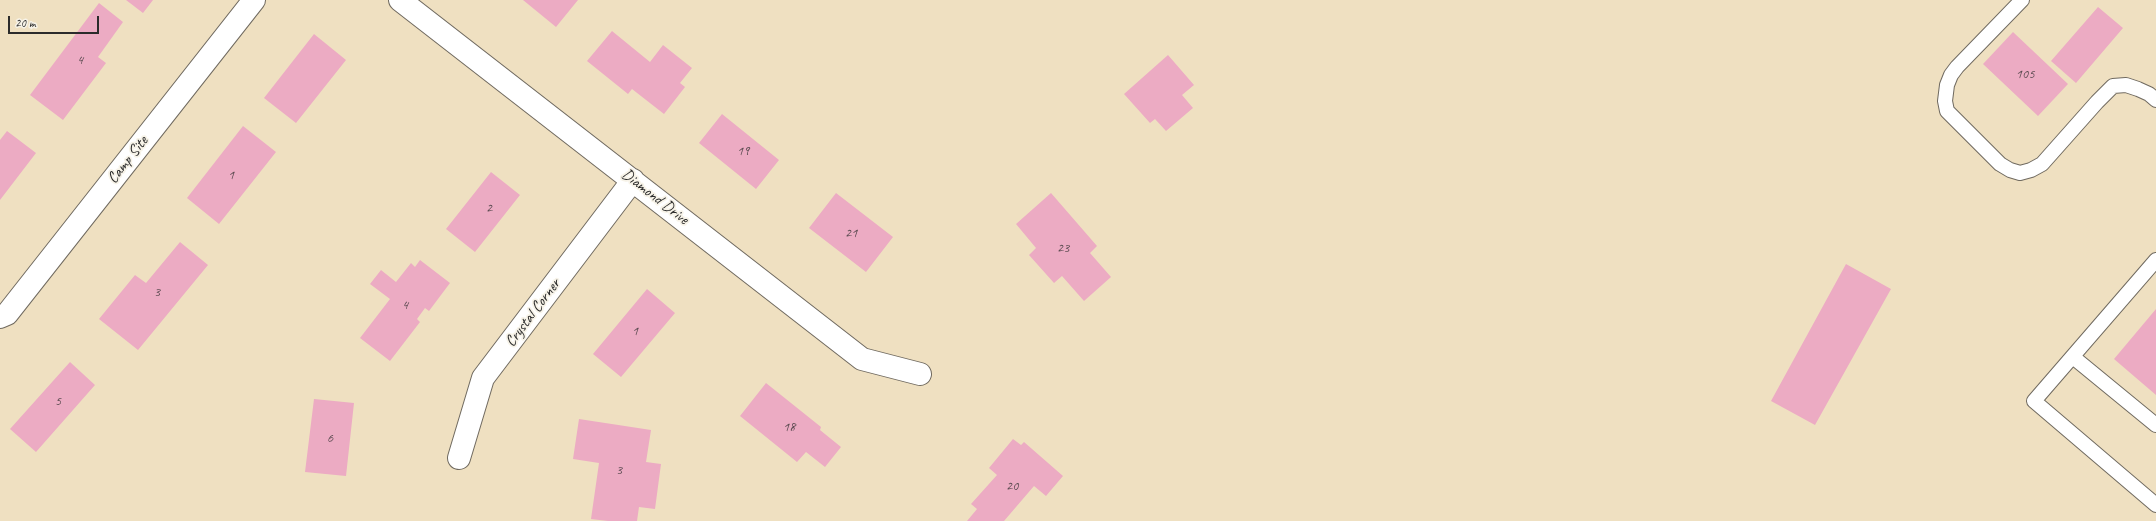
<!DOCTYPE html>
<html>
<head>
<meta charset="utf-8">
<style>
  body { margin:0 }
  #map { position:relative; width:2156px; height:521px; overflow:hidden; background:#efe0c1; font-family:Caveat,sans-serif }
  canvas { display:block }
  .scale { position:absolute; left:8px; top:16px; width:91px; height:18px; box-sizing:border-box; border:2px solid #2b2b2b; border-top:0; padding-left:5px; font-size:12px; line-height:14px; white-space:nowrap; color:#2b2b2b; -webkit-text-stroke:3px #f7f3e8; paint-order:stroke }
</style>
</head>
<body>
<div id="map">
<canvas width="2156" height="521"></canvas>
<div class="scale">20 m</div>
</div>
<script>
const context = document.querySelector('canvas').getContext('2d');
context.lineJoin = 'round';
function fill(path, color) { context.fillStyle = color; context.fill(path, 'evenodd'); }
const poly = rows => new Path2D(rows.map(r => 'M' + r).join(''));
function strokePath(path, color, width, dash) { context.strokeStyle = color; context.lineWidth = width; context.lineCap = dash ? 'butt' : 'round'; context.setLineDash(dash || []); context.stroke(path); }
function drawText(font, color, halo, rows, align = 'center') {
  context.font = font + ' Caveat,sans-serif'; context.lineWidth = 3.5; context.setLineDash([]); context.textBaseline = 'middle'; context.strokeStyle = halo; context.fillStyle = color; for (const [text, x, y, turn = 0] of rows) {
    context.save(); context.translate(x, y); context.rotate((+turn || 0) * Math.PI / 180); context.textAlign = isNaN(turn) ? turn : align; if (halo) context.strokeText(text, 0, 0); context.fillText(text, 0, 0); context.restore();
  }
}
const building = poly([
  [126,0,153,0,143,13],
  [523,0,578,0,556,27],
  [99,3,123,22,98,57,106,63,63,120,30,95],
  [2098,7,2123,28,2076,83,2051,61],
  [612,31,650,62,663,45,692,68,680,83,685,87,664,114,632,89,628,94,587,61],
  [2013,32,2068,84,2038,116,1983,64],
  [314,34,346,60,296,123,264,98],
  [1168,55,1194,85,1182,95,1193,108,1166,131,1155,119,1150,123,1124,94],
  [722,114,779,160,756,189,699,143],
  [243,126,276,152,219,224,187,198],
  [7,131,36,153,0,200,0,140],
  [491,172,520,195,475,252,446,229],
  [836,193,893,237,866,272,809,228],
  [1051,193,1097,246,1090,253,1111,277,1084,301,1062,276,1054,283,1029,255,1036,248,1016,224],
  [180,242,208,265,138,350,99,319,135,275,146,283],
  [420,260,450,283,429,311,425,308,417,319,420,322,390,361,360,338,390,299,370,284,381,270,396,282,411,263,415,267],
  [1846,264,1891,289,1815,425,1771,401],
  [647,289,675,313,621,377,593,354],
  [2156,309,2156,395,2114,359],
  [70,362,95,385,36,452,10,429],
  [766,383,821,427,820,430,841,447,825,467,806,452,797,462,740,416],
  [314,399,354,403,346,476,305,472],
  [579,419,651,430,646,462,661,464,655,509,639,507,637,521,608,521,591,519,599,463,573,459],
  [1013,439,1021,445,1024,442,1063,476,1046,496,1034,486,1004,521,967,521,977,509,971,504,997,475,989,468]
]);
const service = poly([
  [2022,0,1957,67,1951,75,1947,85,1945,101,1947,111,2000,164,2010,170,2020,173,2031,170,2042,164,2097,102,2113,86,2126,85,2138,89,2149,94,2156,100],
  [2156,260,2034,401,2156,505],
  [2073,357,2156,425]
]);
const minor = poly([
  [400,0,862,359,920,374],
  [0,317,7,314,254,0],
  [459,458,483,378,633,180]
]);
const numberNames = [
  ["4",80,60],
  ["105",2025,74],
  ["19",743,151],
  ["1",231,175],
  ["2",489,208],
  ["21",851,233],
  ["23",1063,248],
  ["3",157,292],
  ["4",405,305],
  ["1",635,331],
  ["5",58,401],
  ["18",789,427],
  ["6",330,438],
  ["3",619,470],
  ["20",1012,486]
];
const streetNames = [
  ["Camp Site",128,160,-52],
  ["Diamond Drive",655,197,38],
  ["Crystal Corner",533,313,-53]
];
fill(building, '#ecabc3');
strokePath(service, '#706a60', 16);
strokePath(minor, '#706a60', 24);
strokePath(service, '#fff', 14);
strokePath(minor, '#fff', 22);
drawText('14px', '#5b4b51', null, numberNames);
drawText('16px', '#2b2b2b', '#f7f3e8', streetNames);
</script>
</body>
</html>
